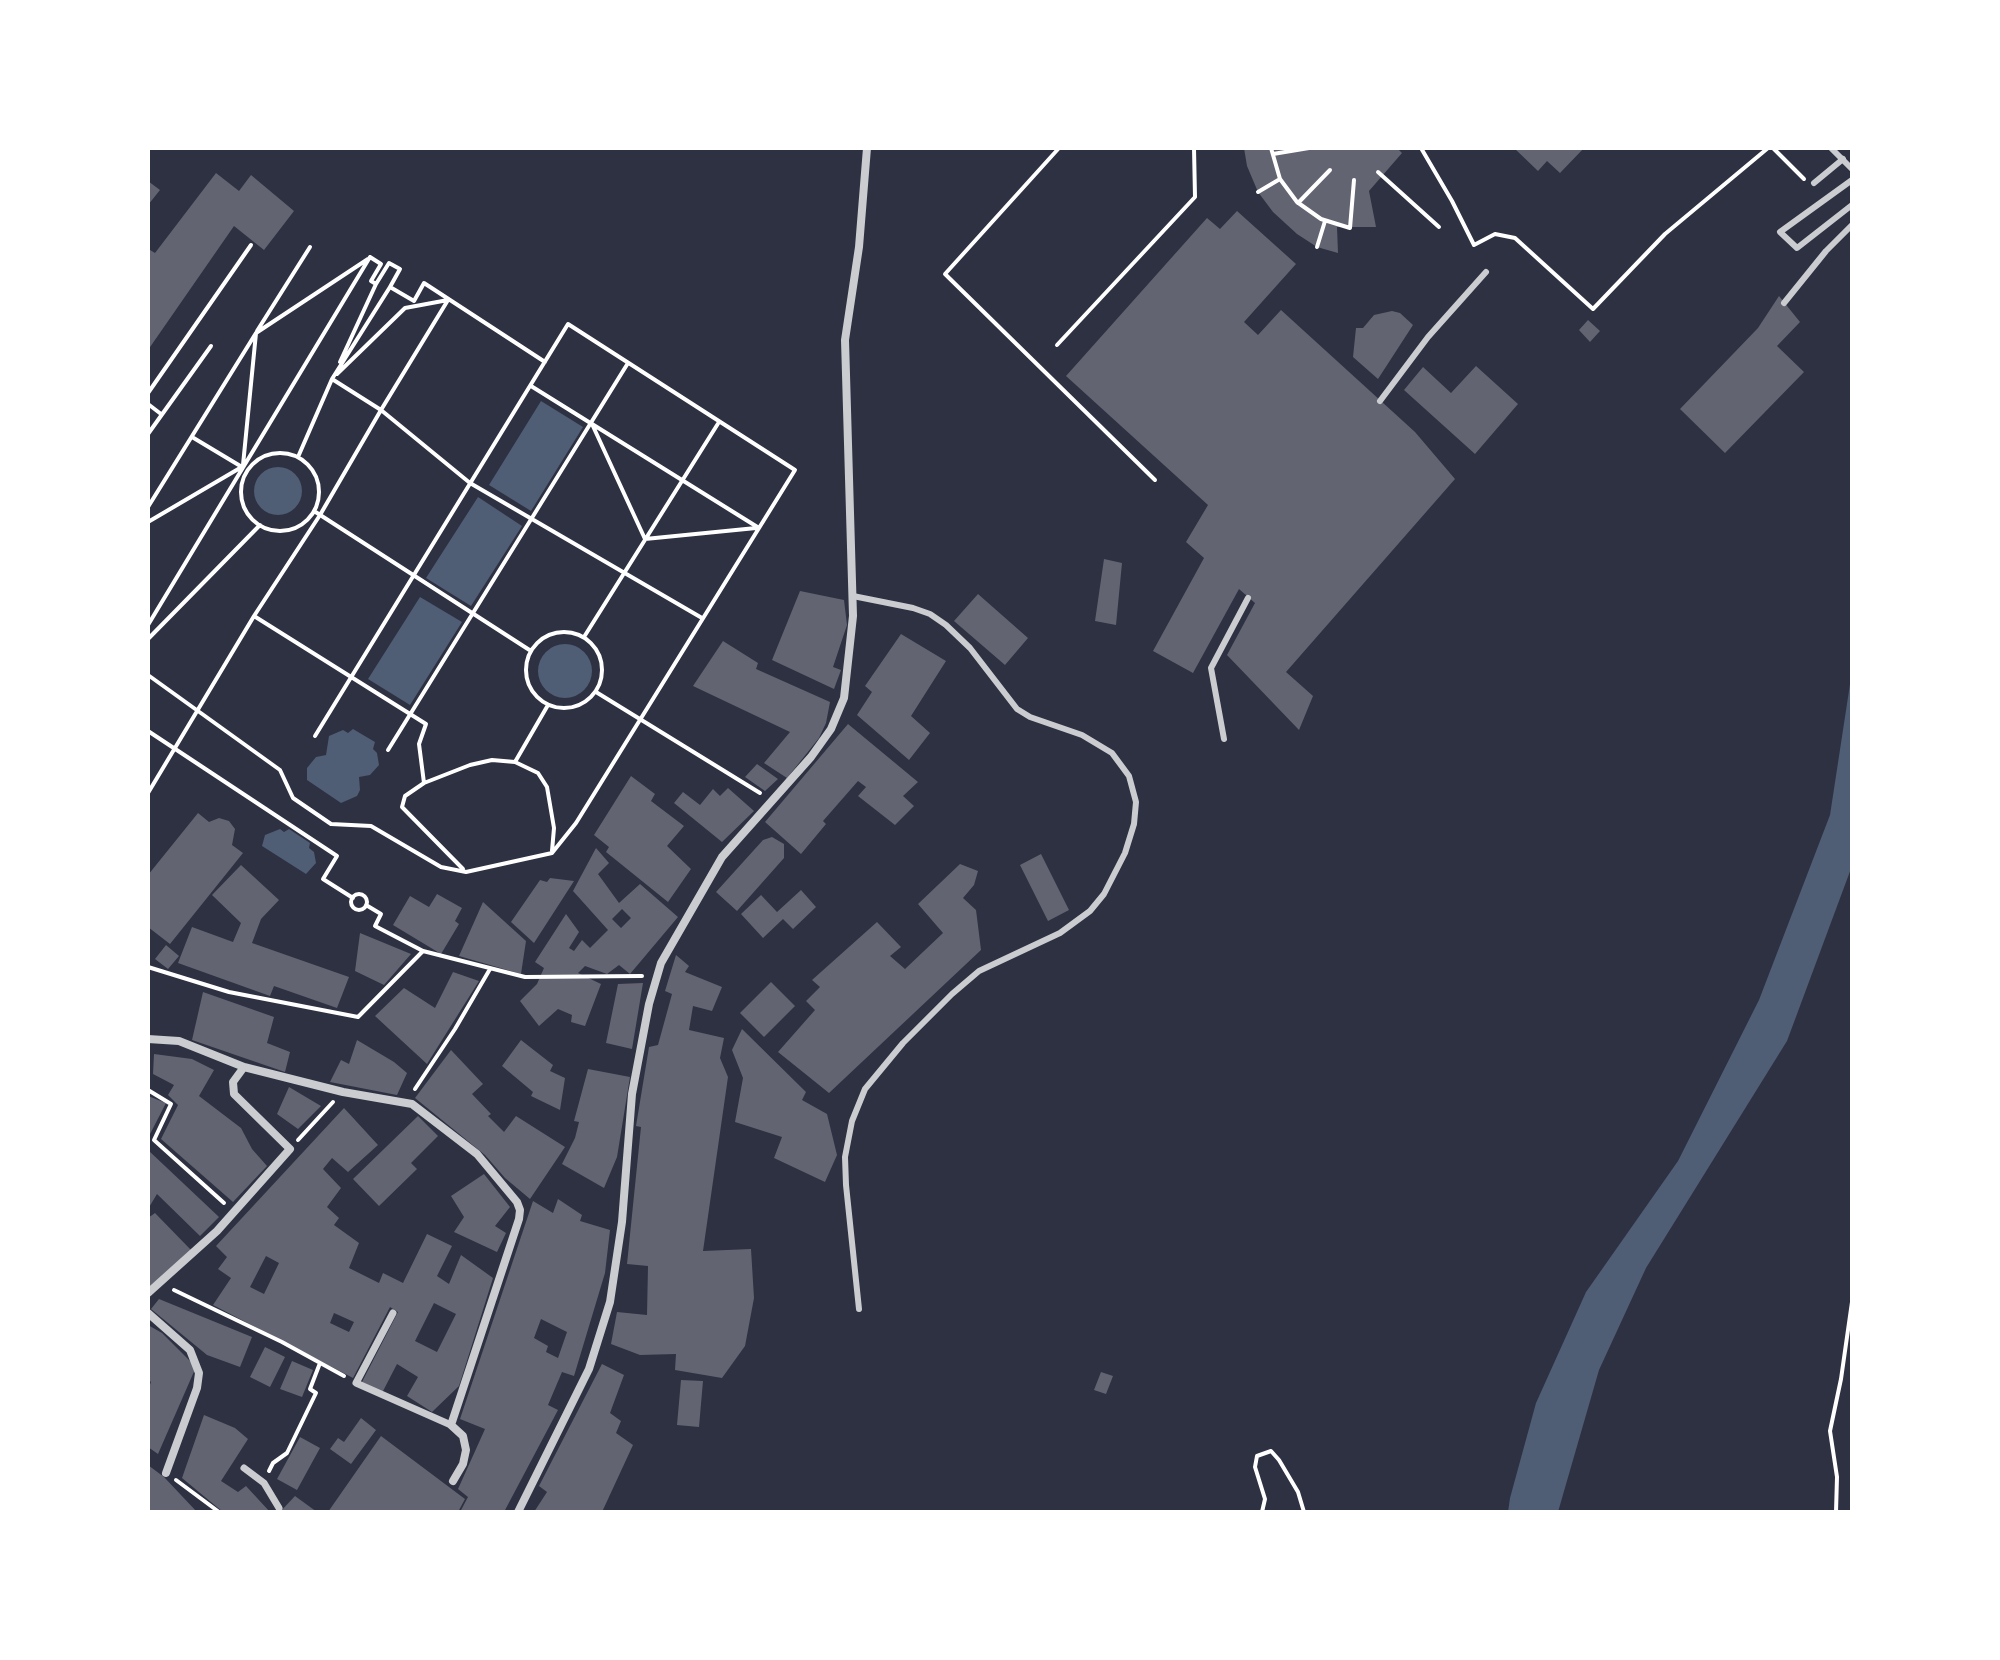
<!DOCTYPE html>
<html>
<head>
<meta charset="utf-8">
<style>
  body { margin:0 }
  #map { position:relative; width:2000px; height:1660px; overflow:hidden; background:#2d3142; font-family:Roboto,sans-serif }
  canvas { display:block }
  .frame { position:absolute; inset:0; border:150px solid #fff; pointer-events:none }
</style>
</head>
<body>
<div id="map">
<canvas width="2000" height="1660"></canvas>
<div class="frame"></div>
</div>
<script>
const context = document.querySelector('canvas').getContext('2d');
context.lineJoin = 'round';
function fill(path, color) { context.fillStyle = color; context.fill(path, 'evenodd'); }
const poly = rows => new Path2D(rows.map(r => 'M' + r).join(''));
function strokePath(path, color, width, dash) { context.strokeStyle = color; context.lineWidth = width; context.lineCap = dash ? 'butt' : 'round'; context.setLineDash(dash || []); context.stroke(path); }
const water = poly([
  [541,401,583,427,531,511,489,485],
  '254 491a24 24 0 1 1 48 0a24 24 0 1 1-48 0Z',
  [478,497,522,526,471,606,426,578],
  [420,597,462,622,410,705,368,679],
  '538 671a27 27 0 1 1 54 0a27 27 0 1 1-54 0Z',
  [1852,671,1852,866,1787,1041,1646,1268,1599,1370,1558,1512,1508,1512,1510,1498,1536,1403,1586,1292,1678,1161,1759,1000,1830,815],
  [353,729,375,742,373,749,377,753,379,765,370,775,359,777,360,790,357,796,341,803,307,780,307,768,316,757,326,755,329,736,343,730,348,733],
  [280,829,284,832,289,829,310,843,309,848,314,852,316,863,306,874,262,846,265,835]
]);
const building = poly([
  [1244,148,1397,148,1402,153,1369,191,1376,227,1337,227,1338,253,1317,247,1297,234,1273,212,1258,192,1247,166],
  [1514,148,1584,148,1560,173,1547,161,1538,171],
  [216,173,239,191,251,175,294,211,264,250,234,226,148,350,148,252,150,250,155,253],
  [148,181,160,190,148,205],
  [1237,211,1296,264,1244,322,1258,335,1281,310,1415,432,1455,479,1286,672,1313,696,1299,730,1227,655,1255,603,1239,589,1193,673,1153,651,1204,558,1186,542,1208,505,1066,376,1207,218,1220,229],
  [1779,296,1800,322,1777,346,1804,372,1725,453,1680,409,1758,328],
  [1392,311,1400,313,1413,325,1378,379,1353,357,1356,328,1363,328,1374,315],
  [1588,320,1600,331,1590,342,1579,330],
  [1476,366,1518,404,1475,454,1404,390,1423,367,1451,393],
  [1104,559,1122,563,1116,625,1095,621],
  [800,591,844,600,847,625,833,667,841,670,834,689,772,660],
  [978,594,1028,638,1005,665,954,621],
  [901,634,946,661,911,716,930,733,909,760,857,715,872,692,865,686],
  [723,641,758,663,756,669,830,702,826,723,819,738,787,778,764,763,790,732,693,686],
  [848,724,918,782,903,796,914,806,895,825,858,796,866,787,858,781,823,821,826,824,801,854,765,822],
  [757,764,778,779,765,791,745,777],
  [631,776,655,794,651,801,684,826,667,846,691,869,668,902,606,852,609,847,594,835],
  [728,788,754,811,722,842,674,803,683,792,700,805,713,789,720,796],
  [198,813,209,822,219,818,229,821,235,829,232,845,243,853,170,944,148,927,148,875],
  [772,837,784,844,784,858,737,911,716,892,763,840],
  [596,848,609,863,598,874,619,903,640,884,678,917,630,974,619,965,607,974,585,966,578,973,601,984,585,1026,571,1022,572,1015,558,1009,539,1026,520,1001,537,984,544,968,535,962,566,914,579,932,569,948,574,951,582,940,590,948,608,930,573,891],
  [622,909,631,918,621,928,612,919],
  [1041,854,1069,910,1048,921,1020,865],
  [960,864,978,871,974,885,963,898,976,910,981,950,829,1093,778,1052,815,1010,806,1001,820,987,812,980,877,922,901,947,890,956,905,969,943,933,918,904],
  [241,865,279,900,261,919,252,943,349,977,337,1008,274,986,270,996,178,963,192,927,233,942,241,923,212,895],
  [550,878,574,881,534,943,511,922,540,880,547,882],
  [801,890,816,907,793,929,783,919,763,938,741,914,761,895,777,912],
  [437,894,462,908,455,921,459,924,441,954,393,925,410,896,429,907],
  [483,902,526,941,521,974,459,956],
  [360,933,411,954,384,985,355,971],
  [166,945,179,956,168,969,155,959],
  [676,955,689,966,685,972,722,987,712,1011,693,1006,689,1030,724,1038,720,1058,728,1077,703,1251,751,1249,754,1298,745,1346,722,1378,675,1370,676,1354,640,1355,611,1344,617,1312,647,1315,648,1266,627,1264,641,1127,636,1126,649,1047,658,1045,672,994,665,991],
  [453,972,479,981,427,1064,375,1016,404,988,435,1008],
  [771,982,795,1006,764,1037,740,1013],
  [643,983,632,1049,606,1043,618,984],
  [203,992,274,1017,267,1043,290,1052,285,1072,192,1040],
  [742,1029,806,1092,802,1100,827,1114,837,1155,825,1182,774,1158,782,1137,735,1122,743,1078,732,1050],
  [357,1040,394,1062,407,1073,397,1095,330,1082,341,1060,349,1064],
  [521,1040,553,1065,550,1071,565,1078,560,1110,531,1096,533,1092,502,1066],
  [451,1050,483,1084,472,1094,491,1114,488,1116,504,1132,516,1116,565,1147,530,1199,505,1178,485,1155,415,1098],
  [154,1054,192,1059,214,1070,199,1096,241,1128,252,1149,267,1166,233,1202,161,1139,178,1105,168,1095,174,1085,153,1074],
  [588,1069,630,1077,617,1157,604,1188,562,1164,575,1138,579,1122,574,1121],
  [289,1087,321,1106,298,1129,277,1114],
  [148,1096,166,1103,148,1138],
  [344,1108,378,1145,348,1172,332,1158,323,1169,341,1188,327,1207,339,1218,334,1225,359,1243,349,1268,379,1283,383,1273,403,1283,427,1234,452,1246,437,1276,449,1284,461,1255,493,1278,459,1386,432,1412,407,1396,418,1377,397,1364,382,1393,362,1382,398,1312,390,1307,353,1378,213,1305,231,1278,218,1269,227,1257,216,1246],
  [266,1256,279,1263,264,1294,250,1287],
  [434,1303,456,1314,437,1352,415,1341],
  [334,1313,354,1322,349,1332,330,1323],
  [418,1116,438,1136,411,1163,417,1169,379,1206,353,1179],
  [148,1150,219,1217,200,1236,157,1194,148,1209],
  [484,1174,510,1207,495,1226,506,1233,497,1252,454,1232,464,1217,451,1196],
  [558,1199,582,1215,580,1221,610,1230,605,1273,574,1376,562,1372,548,1405,558,1410,504,1512,460,1512,468,1497,458,1489,485,1429,460,1419,533,1201,553,1213],
  [541,1319,567,1332,558,1358,546,1352,548,1346,534,1338],
  [155,1213,191,1250,148,1288,148,1218],
  [159,1299,252,1337,240,1367,207,1355,151,1309],
  [148,1325,162,1333,196,1367,158,1454,148,1447,148,1390,151,1382,148,1379],
  [265,1347,285,1357,270,1387,250,1377],
  [292,1361,313,1370,302,1397,280,1389],
  [602,1364,624,1375,610,1413,621,1421,616,1433,633,1445,602,1512,534,1512,547,1492,539,1486],
  [1101,1372,1113,1376,1106,1394,1094,1390],
  [681,1380,703,1381,699,1427,677,1425],
  [204,1415,235,1428,248,1439,221,1481,238,1492,246,1486,270,1512,223,1512,182,1478],
  [361,1418,376,1430,351,1464,330,1449,338,1438,344,1442],
  [381,1436,465,1499,458,1512,328,1512],
  [300,1437,320,1448,297,1490,277,1479],
  [148,1465,164,1477,197,1512,148,1512],
  [295,1496,317,1512,280,1512]
]);
const path = poly([
  [1059,148,945,274,1155,480],
  [1271,148,1280,179,1297,202,1321,219,1350,228,1354,180],
  [1421,148,1452,201,1474,245,1495,234,1515,238,1593,309,1665,234,1768,148],
  [1773,148,1804,179],
  [1273,154,1309,148],
  [1378,172,1439,227],
  [1258,192,1280,179],
  [1298,203,1330,170],
  [1317,247,1325,221],
  [370,257,381,264,371,281,376,284,389,263,400,269,390,287,414,301,424,283,545,362],
  [257,331,310,247],
  [256,333,368,259],
  [1057,345,1195,197,1194,148],
  [340,362,376,284],
  [337,374,405,308,448,300],
  [332,379,381,410,470,483,702,618],
  [531,386,759,528],
  [148,393,251,245],
  [148,404,161,414],
  [592,424,645,539,756,528],
  [148,434,211,346],
  [192,437,242,467],
  '241 492a39 39 0 1 1 78 0a39 39 0 1 1-78 0Z',
  [298,457,332,379,390,287],
  [148,507,256,333,243,465],
  [314,511,531,651],
  [148,522,240,468],
  [254,616,426,724,419,744,424,783],
  [148,625,370,257],
  '526 670a38 38 0 1 1 76 0a38 38 0 1 1-76 0Z',
  [584,637,719,422],
  [148,639,260,525],
  [148,675,280,770,293,798,331,824,371,826,441,867,466,872,552,853,576,823,795,470,568,324,315,736],
  [596,692,760,793],
  [148,731,337,856,323,879,353,898],
  [388,750,628,363],
  [515,762,538,773,547,787,554,828,552,851],
  [148,793,254,616,320,515,381,410,448,300],
  [463,869,402,807,405,796,424,783,470,765,492,760,515,762,548,705],
  '351 902a8 8 0 1 1 16 0a8 8 0 1 1-16 0Z',
  [366,905,381,914,375,926,423,951],
  [148,967,229,992,358,1017,423,951,525,977,642,976],
  [415,1089,455,1029,490,969],
  [148,1090,171,1104,154,1140,224,1203],
  [298,1140,333,1102],
  [174,1290,282,1342,344,1376],
  [269,1471,273,1463,287,1453,316,1393,310,1389,320,1363],
  [176,1480,219,1512],
  [1262,1512,1265,1499,1255,1467,1257,1456,1271,1451,1279,1460,1298,1492,1304,1512],
  [1836,1512,1837,1477,1830,1431,1841,1379,1852,1302]
]);
const service = poly([
  [1831,148,1852,169],
  [1852,180,1780,232,1797,248,1852,205],
  [1814,183,1843,159],
  [1784,303,1826,251,1852,225],
  [1380,401,1428,337,1486,272],
  [853,596,913,608,930,614,946,625,970,648,1017,709,1030,717,1082,735,1112,753,1129,776,1136,802,1134,824,1125,853,1104,894,1090,911,1060,933,979,971,952,994,903,1043,865,1089,852,1121,845,1157,846,1185,859,1309],
  [1224,739,1211,668,1248,598]
]);
const pedestrian = poly([
  [393,1313,356,1383,451,1425],
  [244,1468,264,1483,279,1508]
]);
const minor = poly([
  [148,1039,179,1041,244,1067,343,1092,412,1104,477,1154,517,1202,520,1210,519,1219,451,1425,463,1436,466,1450,463,1464,453,1481],
  [148,1293,217,1231,290,1149,234,1094,233,1082,244,1067],
  [148,1313,190,1350,199,1373,197,1388,166,1473],
  [518,1512,589,1369,610,1302,622,1222,632,1094,649,1004,661,963,722,857,811,757,831,729,844,698,853,616,845,340,859,247,867,148]
]);
fill(water, '#4f5d75');
fill(building, '#626471');
strokePath(path, '#fff', 4);
strokePath(service, '#caccd0', 6);
strokePath(pedestrian, '#caccd0', 7);
strokePath(minor, '#caccd0', 8);
</script>
</body>
</html>
